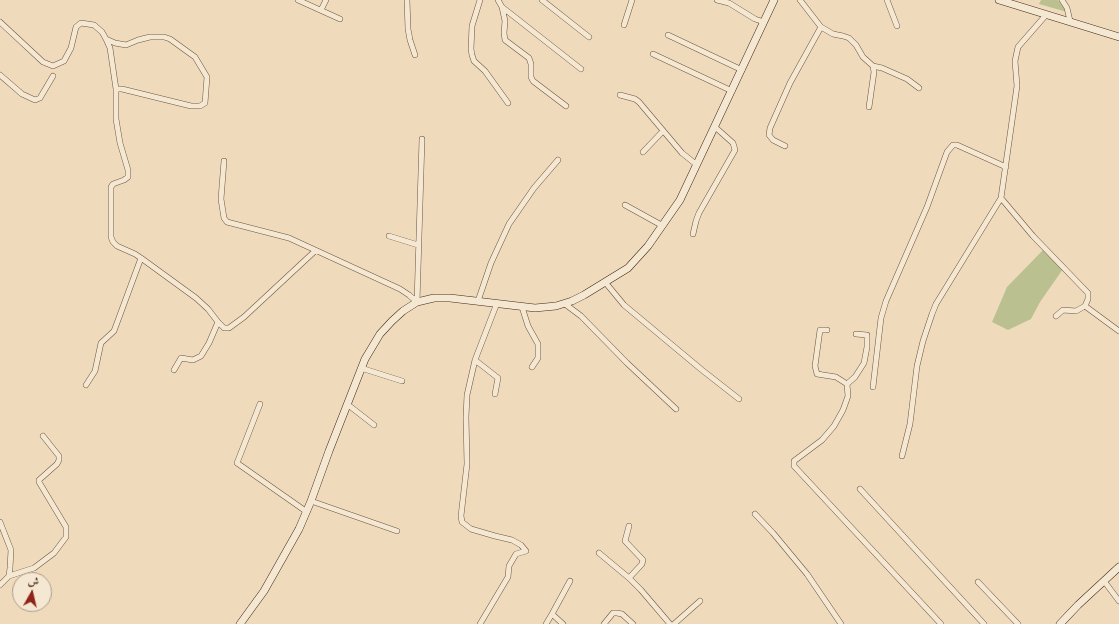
<!DOCTYPE html>
<html>
<head>
<meta charset="utf-8">
<style>
  body { margin:0 }
  #map { position:relative; width:1119px; height:624px; overflow:hidden; background:#efdbbc; font-family:"Gentium Book Plus",Amiri,serif }
  canvas { display:block }
  .north { position:absolute; left:12px; top:572px; width:40px; height:40px; box-sizing:border-box; background:#f5e8d3; border:1px solid #ae9a87; border-radius:50%; rotate:8deg; font-size:11px; font-weight:700; line-height:16px; text-align:center; color:#442615 }
  .north::after { content:''; display:block; margin:auto; width:14px; height:18px; background:#8f2418; clip-path:polygon(50% 0,100% 100%,50% 72%,0 100%) }
</style>
</head>
<body>
<div id="map">
<canvas width="1119" height="624"></canvas>
<div class="north">ش</div>
</div>
<script>
const context = document.querySelector('canvas').getContext('2d');
context.lineJoin = 'round';
function fill(path, color) { context.fillStyle = color; context.fill(path, 'evenodd'); }
const poly = rows => new Path2D(rows.map(r => 'M' + r).join(''));
function strokePath(path, color, width, dash) { context.strokeStyle = color; context.lineWidth = width; context.lineCap = dash ? 'butt' : 'round'; context.setLineDash(dash || []); context.stroke(path); }
const green = poly([
  [1041,0,1058,0,1067,12,1039,4],
  [1043,250,1063,269,1040,302,1031,319,1008,330,992,322,1007,287]
]);
const street = poly([
  [298,0,340,19],
  [407,0,408,29,410,40,415,55],
  [480,0,472,26,471,49,472,55,474,61,485,71,508,103],
  [498,0,502,7,505,21,504,33,505,40,529,58,531,64,531,77,533,81,566,106],
  [542,0,589,37],
  [717,0,729,3,755,19,764,22],
  [887,0,897,26],
  [1062,0,1067,8,1070,21],
  [502,7,581,69],
  [321,10,326,0],
  [0,22,43,62,53,66,64,61,71,48,76,27,81,23,94,25,102,32,106,39,110,48,116,89,116,119,120,143,128,170,128,177,124,180,113,184,111,187,111,237,113,242,117,246,135,254,141,258],
  [624,25,632,0],
  [821,27,833,34,843,36,849,38,856,45,863,57,873,66,874,72,869,107],
  [668,35,742,70],
  [106,39,115,43,126,45,138,40,150,37,164,37,170,39,195,57,207,77,205,103,200,106,191,106,122,89,116,89],
  [653,54,732,91],
  [873,66,882,68,907,79,919,88],
  [0,75,22,94,35,100,40,98,53,76],
  [620,95,635,99,639,102,682,153,697,165],
  [785,146,773,140,769,135,770,128,790,83,821,27,800,0],
  [643,152,663,131],
  [224,161,221,199,224,218,227,222,289,238,400,289,409,295,417,302],
  [1001,198,1033,236,1088,293,1088,299,1085,306,1119,331],
  [625,205,663,226],
  [693,234,696,221,699,213,735,150,733,143,715,127],
  [389,236,418,245],
  [605,282,624,305,702,370,739,399],
  [478,301,491,263,509,224,534,188,558,160],
  [417,302,422,139],
  [565,304,581,316,627,363,676,409],
  [522,307,528,326,538,344,538,358,532,367],
  [1056,316,1063,310,1076,311,1085,306],
  [827,330,820,330,815,366,817,374,836,377,847,384,848,396,843,410,834,426,822,440,794,461,794,466,941,624],
  [475,360,498,378,495,394],
  [361,368,402,381],
  [174,370,181,358,193,360,201,356,209,343,218,322],
  [847,384,855,377,864,363,867,347,867,335,856,334],
  [86,385,95,371,101,343,114,331,141,258,196,298,208,309,218,322,224,328,229,328,244,317,315,251],
  [873,387,881,318,886,301,927,207,947,152,953,145,957,145,1006,167],
  [260,404,237,463,307,512],
  [347,404,374,425],
  [902,456,910,424,917,366,923,341,932,314,936,304,1001,198,1017,86,1015,61,1018,47,1046,15],
  [860,489,984,624],
  [311,501,397,531],
  [755,514,773,533,807,574,841,624],
  [0,522,11,550,10,568,9,576],
  [629,526,625,541,643,560,642,564,629,578,641,590,670,624],
  [599,553,629,578],
  [1104,581,1119,601],
  [978,582,1018,624],
  [0,585,9,576,34,568,54,553,66,537,66,527,39,482,39,480,57,464,59,460,59,456,43,436],
  [480,624,508,577,509,566,516,554,526,551,521,545,512,540,495,536,471,529,462,522,461,516,467,464,466,417,467,395,475,360,497,303],
  [546,624,552,614],
  [563,624,552,614,570,581],
  [604,624,613,613,617,613,622,614,633,624],
  [674,624,700,601]
]);
const secondary = poly([
  [999,0,1119,37],
  [240,624,264,591,299,529,311,501,329,451,365,359,380,334,392,321,403,311,417,302,434,298,450,298,535,308,556,306,572,301,584,295,628,268,648,246,680,200,774,0],
  [1060,624,1078,605,1119,567]
]);
fill(green, '#bac090');
strokePath(street, '#6f533f', 6);
strokePath(secondary, '#442615', 8);
strokePath(street, '#f5e8d3', 5);
strokePath(secondary, '#f5e8d3', 7);
</script>
</body>
</html>
